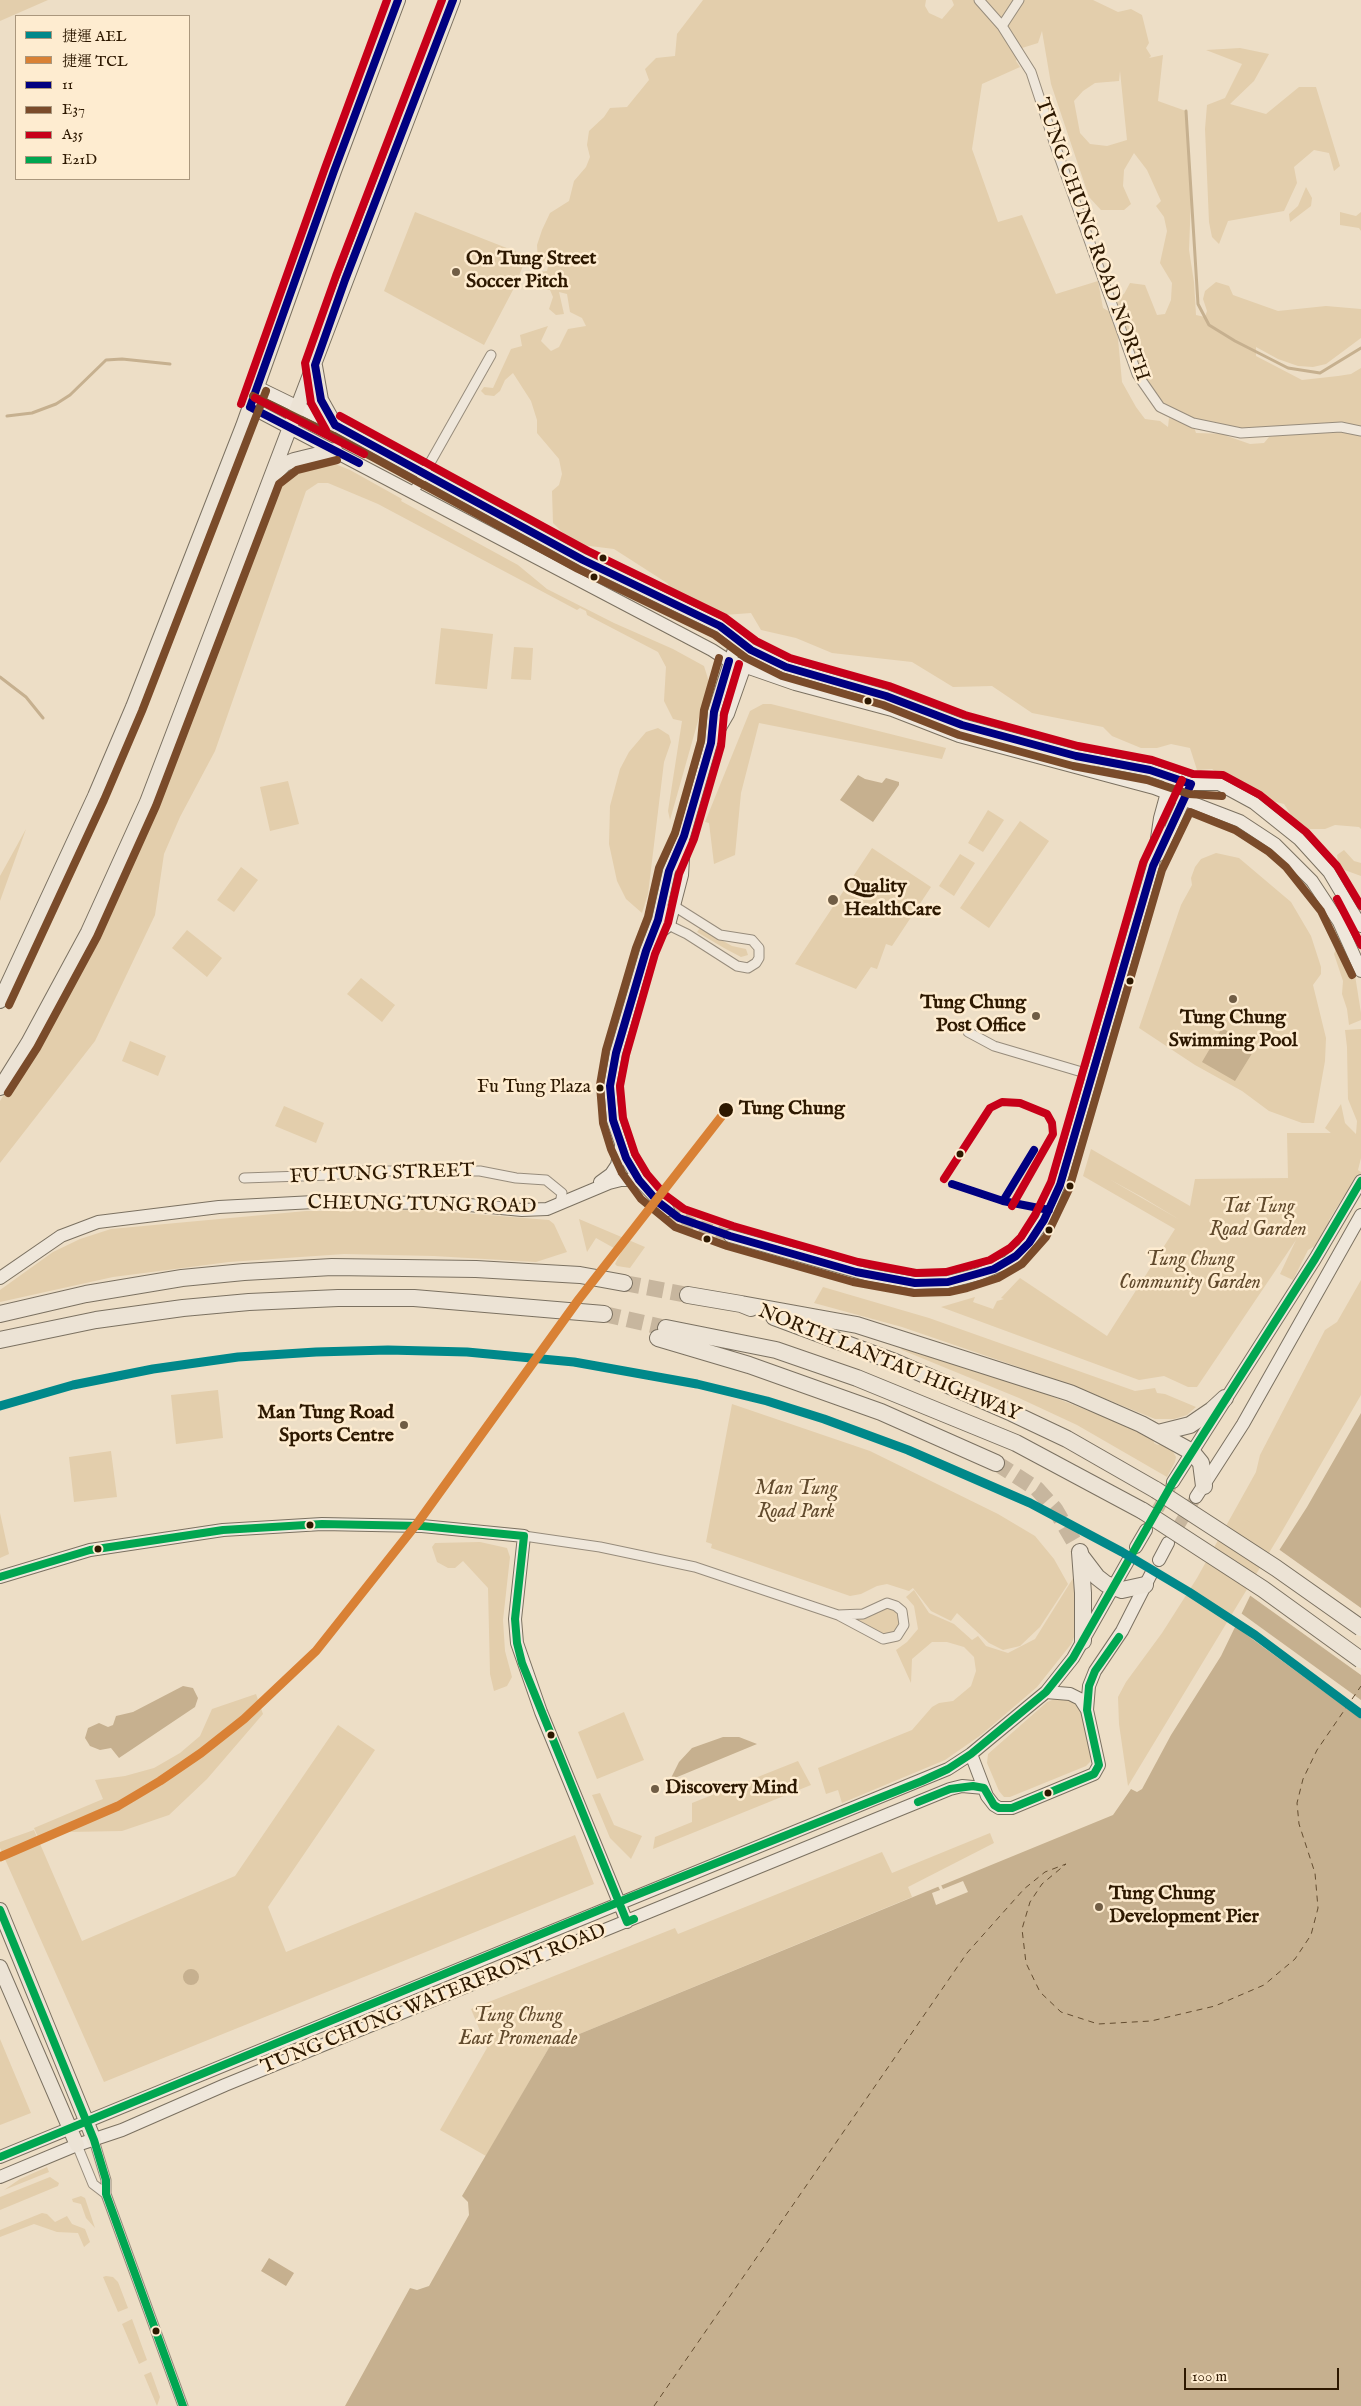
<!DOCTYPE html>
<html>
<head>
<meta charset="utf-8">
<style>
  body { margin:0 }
  #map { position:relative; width:1361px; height:2406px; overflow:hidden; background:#eddec6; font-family:"IM FELL English","Noto Serif TC",serif }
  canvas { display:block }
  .legend { position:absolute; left:15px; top:15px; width:175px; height:165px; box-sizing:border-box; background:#feecd0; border:1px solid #aa977d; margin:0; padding:6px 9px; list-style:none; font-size:15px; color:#2d1800 }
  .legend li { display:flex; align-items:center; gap:10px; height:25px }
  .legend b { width:25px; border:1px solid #aa977d }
  .scale { position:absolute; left:1184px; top:2368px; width:155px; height:22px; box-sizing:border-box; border:2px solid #2d1800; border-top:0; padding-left:6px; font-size:15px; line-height:18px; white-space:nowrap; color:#2d1800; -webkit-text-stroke:4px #feecd0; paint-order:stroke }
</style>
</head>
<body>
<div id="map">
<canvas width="1361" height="2406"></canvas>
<ul class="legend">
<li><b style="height:6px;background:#00888a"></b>捷運 AEL</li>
<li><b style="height:6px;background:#d98135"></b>捷運 TCL</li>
<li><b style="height:6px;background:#000080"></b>11</li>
<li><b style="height:6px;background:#7a4b2a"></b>E37</li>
<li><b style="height:6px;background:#c70019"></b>A35</li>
<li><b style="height:6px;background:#00a651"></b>E21D</li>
</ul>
<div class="scale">100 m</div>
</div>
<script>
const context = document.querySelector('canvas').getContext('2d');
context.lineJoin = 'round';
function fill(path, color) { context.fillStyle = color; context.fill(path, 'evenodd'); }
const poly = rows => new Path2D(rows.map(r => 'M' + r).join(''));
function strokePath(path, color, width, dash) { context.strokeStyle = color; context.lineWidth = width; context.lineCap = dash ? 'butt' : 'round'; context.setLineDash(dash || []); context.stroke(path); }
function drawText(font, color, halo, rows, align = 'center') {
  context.font = font + ' "IM FELL English",serif'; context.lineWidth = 5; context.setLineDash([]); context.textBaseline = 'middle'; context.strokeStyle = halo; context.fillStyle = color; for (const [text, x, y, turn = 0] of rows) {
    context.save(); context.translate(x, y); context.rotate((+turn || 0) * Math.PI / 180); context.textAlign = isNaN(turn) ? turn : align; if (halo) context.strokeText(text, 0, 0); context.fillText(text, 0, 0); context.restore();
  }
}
const green = poly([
  [0,0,48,0,0,21],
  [703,0,926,0,925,6,929,13,942,19,954,5,952,0,1093,0,1118,12,1131,9,1142,15,1149,43,1146,48,1151,56,1149,58,1163,55,1158,101,1186,111,1191,198,1189,250,1194,282,1196,315,1205,317,1207,311,1203,299,1205,291,1216,282,1229,286,1233,295,1278,311,1326,306,1361,309,1361,338,1326,364,1313,367,1298,366,1278,359,1256,347,1256,356,1302,380,1338,376,1351,374,1361,368,1361,829,1359,827,1335,825,1325,829,1308,829,1293,818,1284,804,1264,799,1237,786,1212,769,1197,770,1190,748,1171,744,1157,748,1141,748,1112,736,1103,727,1032,713,992,686,953,687,912,662,832,653,796,638,761,630,751,613,724,615,676,594,667,583,614,549,574,544,553,523,552,491,559,485,562,474,559,459,537,433,537,420,531,401,513,373,505,380,500,391,494,396,485,395,481,391,484,387,493,388,511,349,522,346,520,335,548,326,541,341,551,351,559,347,568,329,586,326,582,318,570,312,567,294,559,292,564,314,556,315,549,309,553,297,550,290,536,288,527,280,532,273,547,271,549,262,538,261,537,245,542,230,550,213,569,201,574,181,586,167,590,157,587,145,589,131,604,117,610,108,627,107,649,80,645,69,656,58,675,56,677,34],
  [1042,31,1051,84,1089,197,1101,210,1124,210,1131,204,1123,186,1124,170,1134,153,1147,170,1161,201,1156,206,1164,217,1167,231,1160,263,1172,283,1171,300,1165,314,1157,315,1145,285,1130,283,1124,294,1110,301,1150,395,1188,422,1169,418,1168,427,1160,421,1145,419,1136,407,1122,382,1117,328,1112,313,1103,308,1098,281,1056,294,1022,215,998,222,972,149,982,84,1020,67,1016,61,1022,48,1038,43],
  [1120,71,1127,140,1107,146,1090,144,1080,133,1074,101,1083,91,1095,83,1119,81],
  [1193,424,1241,433,1287,434,1269,437,1264,443,1250,444,1227,436,1228,434,1196,433],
  [1240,48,1269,54,1254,81,1230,104,1266,114,1299,87,1316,87,1340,166,1334,171,1329,153,1314,150,1294,167,1297,183,1284,211,1228,221,1219,244,1212,237,1209,222,1205,129,1207,105,1225,98,1242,64,1206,50],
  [1306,187,1312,198,1311,206,1290,222,1289,214,1298,206],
  [415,212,527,256,514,288,484,345,384,291],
  [1340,212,1356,216,1361,212,1361,231,1359,228,1340,225],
  [323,459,350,470,402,499,401,501,518,565,547,589,614,623,673,649,704,666,709,682,670,820,668,811,682,721,673,719,664,701,666,667,658,652,587,615,586,611,580,608,577,610,378,504,328,483,318,483,306,491,215,751,180,817,164,854,155,915,95,1041,0,1163,0,1101,18,1072,81,958,131,855,234,594,262,508,283,469],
  [441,628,493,634,487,689,435,684],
  [514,647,533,648,531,680,511,679],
  [763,704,771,704,946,748,942,759,759,723,741,793,735,855,714,864,709,823,705,822,750,711],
  [658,728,669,735,671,742,664,762,648,894,642,913,626,899,617,881,609,844,610,806,620,769,629,752,646,732],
  [288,781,299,824,270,831,260,787],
  [988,810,1004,820,983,852,968,843],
  [1020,821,1049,841,989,928,960,908],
  [26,829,0,901,0,876],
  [872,848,931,887,892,946,886,944,877,969,871,967,856,989,795,964],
  [1344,850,1354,861,1361,863,1361,876,1339,868,1337,855],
  [1216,853,1239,858,1291,902,1311,936,1321,967,1321,974,1313,985,1326,1038,1325,1061,1314,1123,1302,1123,1269,1111,1242,1091,1195,1065,1139,1028,1181,905,1192,885,1191,878,1195,867,1201,859],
  [960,854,975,863,954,896,939,886],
  [241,867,258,880,234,912,217,900],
  [700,928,732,946,746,949,748,955,741,957,724,948,697,932],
  [187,930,222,958,207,977,172,948],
  [1341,936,1354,969,1361,1013,1361,1020,1349,1025,1347,1009,1342,994,1343,981,1334,954],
  [361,978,395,1005,382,1022,347,994],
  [1361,1029,1361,1158,1358,1170,1361,1172,1361,1192,1344,1196,1329,1220,1332,1236,1308,1250,1293,1280,1280,1274,1296,1240,1197,1387,1188,1387,1164,1376,1139,1380,941,1307,975,1297,973,1302,993,1309,997,1301,1004,1299,1001,1298,1020,1278,1107,1336,1175,1229,1083,1176,1091,1149,1190,1206,1195,1179,1288,1178,1287,1133,1331,1133,1325,1128,1341,1104,1345,1123,1356,1134,1357,1121,1348,1099,1347,1047,1345,1030],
  [1109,1179,1142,1197,1180,1220],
  [130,1041,166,1056,158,1076,122,1061],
  [284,1106,324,1123,316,1143,275,1126],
  [425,1210,549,1220,554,1224,567,1252,536,1262,434,1256,344,1254,229,1262,113,1277,0,1302,0,1290,53,1252,80,1239,111,1229,306,1211],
  [579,1219,645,1247,630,1268,617,1266,615,1264,621,1252,596,1238,587,1252],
  [1361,1280,1361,1395,1281,1533,1128,1786,1119,1724,1118,1697,1126,1682,1162,1633,1197,1578,1256,1472,1260,1455,1325,1330,1337,1322],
  [823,1287,929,1318,1135,1391,1155,1388,1157,1393,1165,1394,1196,1407,1187,1415,1174,1419,1155,1419,1074,1386,902,1327,814,1303],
  [899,1346,1020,1384,1153,1436,1154,1443,1158,1445,1162,1442,1170,1446,1176,1457,1175,1462,1167,1477,1077,1425,1019,1398,902,1350],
  [218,1390,223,1438,176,1444,171,1395],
  [732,1404,870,1451,998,1514,1035,1536,1054,1559,1068,1584,1040,1627,1020,1646,1003,1650,989,1643,957,1613,951,1621,931,1611,913,1588,909,1591,887,1584,877,1586,861,1594,850,1596,711,1548,712,1544,706,1542],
  [111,1451,117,1497,74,1502,69,1457],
  [0,1513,9,1554,0,1558],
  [480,1542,507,1548,510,1557,503,1620,505,1651,512,1677,507,1686,494,1691,490,1674,488,1588,463,1561,455,1568,448,1568,437,1562,432,1547,435,1543],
  [1075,1575,1080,1619,1072,1643,1037,1687,981,1735,945,1760,842,1803,838,1790,826,1794,818,1768,912,1730,932,1707,939,1703,953,1701,971,1686,976,1671,974,1657,964,1647,947,1642,932,1642,912,1659,911,1683,896,1650,907,1642,918,1629,914,1606,906,1597,914,1590,929,1613,954,1624,972,1640,978,1636,986,1646,1008,1653,1035,1639],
  [882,1607,893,1608,899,1613,901,1624,893,1634,881,1634,857,1620,868,1617],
  [256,1694,263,1714,207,1779,169,1815,122,1831,68,1832,40,1842,34,1828,103,1799,95,1780,125,1776,154,1768,180,1753,200,1736,212,1709],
  [1057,1698,1073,1701,1081,1709,1091,1756,1090,1762,1086,1766,1010,1797,1004,1797,999,1791,987,1763,988,1754,1047,1702],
  [624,1712,644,1760,597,1779,578,1732],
  [338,1725,375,1750,268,1907,286,1952,575,1835,594,1884,104,2082,0,1848,0,1842,34,1830,82,1941,235,1876],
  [798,1761,811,1785,653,1849,655,1837,692,1822,692,1803],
  [600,1793,614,1825,642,1836,631,1859,610,1838,592,1795],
  [990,1833,994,1843,908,1887,912,1897,550,2046,486,2156,440,2130,487,2048,471,2009,675,1928,678,1934,882,1852,892,1873],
  [0,2039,31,2113,0,2125],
  [47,2167,49,2172,4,2190,20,2179],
  [50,2177,59,2183,58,2186,0,2210,0,2197],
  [81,2196,85,2198,95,2228,86,2218,81,2204,73,2202,72,2199],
  [42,2213,47,2214,55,2222,67,2216,72,2224,85,2229,90,2242,84,2247,78,2233,57,2232,34,2224,0,2237,0,2230],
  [106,2276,113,2277,118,2282,128,2308,118,2312,103,2277],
  [132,2319,147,2360,139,2364,122,2324],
  [151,2372,160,2397,157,2406,144,2375]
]);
const water = poly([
  [858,775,865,779,882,783,886,778,899,782,899,785,873,822,840,800],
  [1222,1028,1256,1047,1235,1081,1202,1062],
  [1361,1413,1361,2406,345,2406,410,2288,417,2290,429,2286,469,2215,468,2202,462,2196,550,2046,1113,1815,1131,1789,1137,1792,1142,1789,1171,1735,1221,1656,1251,1594,1307,1507],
  [183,1686,193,1688,198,1698,195,1707,119,1758,111,1748,100,1750,90,1746,85,1738,88,1728,99,1723,108,1727,113,1725,116,1716,133,1712],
  [723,1737,739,1737,757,1744,670,1780,679,1762,692,1748],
  '183 1977a8 8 0 1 1 16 0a8 8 0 1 1-16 0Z',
  [269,2258,294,2273,286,2286,261,2271]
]);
const pier = poly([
  [1277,1548,1361,1608,1361,1675,1248,1594],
  [1238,1611,1361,1700,1361,1719,1232,1624],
  [963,1881,968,1892,936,1905,932,1893,940,1890,937,1884,940,1883,943,1889]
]);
const stream = poly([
  [1186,111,1198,304,1209,325,1235,341,1288,368,1320,373,1361,348],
  [7,416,32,413,56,404,70,395,106,360,122,359,170,364],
  [0,677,26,697,43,718]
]);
const ferry = poly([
  [654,2406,967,1953,1024,1889,1045,1872,1066,1864,1042,1884,1030,1902,1022,1929,1026,1963,1040,1992,1061,2012,1098,2024,1151,2021,1215,2006,1264,1985,1295,1959,1311,1935,1318,1908,1315,1873,1299,1824,1297,1803,1303,1779,1317,1750,1361,1686]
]);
const secondaryTunnel = poly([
  [668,1210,693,1224,730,1236],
  [1149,1525,1173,1482],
  [1170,1540,1196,1497]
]);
const highwayTunnel = poly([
  [624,1283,688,1295],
  [604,1314,666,1328],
  [996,1463,1037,1489,1055,1509,1080,1552]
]);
const street = poly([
  [979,0,1002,26,1031,72,1056,148,1137,374,1160,407,1193,423,1241,433,1341,427,1361,431],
  [1002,26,1019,0],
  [413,493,491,355],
  [674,906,720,935,752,940,759,948,759,958,756,963,748,968,737,966,687,934,658,920,674,906],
  [968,1032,994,1046,1092,1075],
  [244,1178,331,1175,357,1171,480,1171,516,1178,546,1180,562,1193,560,1204],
  [524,1536,600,1547,695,1567,838,1615,883,1639,897,1636,904,1625,902,1611,896,1606,887,1603,863,1614,838,1615],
  [94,2140,106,2180,106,2194,183,2406],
  [77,2145,93,2184,106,2194]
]);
const secondary = poly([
  [257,387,335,425,583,560,720,626,751,650,786,667,886,696,962,725,1076,756,1150,770,1191,784,1219,784,1254,803,1299,839,1329,872,1361,926],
  [250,407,712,650,729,661,795,684,892,710,959,736,1154,788,1240,821,1275,844,1312,881,1339,922,1361,971],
  [714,738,728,714,747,660],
  [1159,855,1188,791],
  [650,940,669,925,682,875,684,844],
  [600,1182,611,1174,617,1165,621,1146],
  [668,1210,639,1180,626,1158,613,1120,610,1086,616,1053,646,951,658,920,669,871,684,836,711,743,714,712,737,640],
  [730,1236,869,1275,915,1283,948,1282,979,1274,1008,1262,1024,1249,1044,1220,1063,1175,1153,866,1160,818,1169,785],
  [0,1278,61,1236,98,1222,219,1207,314,1202,448,1203,522,1210,547,1209,609,1183,621,1180,639,1180],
  [1173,1482,1315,1259,1361,1181],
  [1196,1497,1243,1424,1361,1215],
  [1136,1547,1146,1530],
  [1159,1560,1168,1543],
  [0,1577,90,1550,223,1530,322,1524,422,1526,524,1536,515,1619,517,1643,541,1712,627,1922],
  [1046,1692,1070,1694,1080,1699,1087,1710],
  [971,1754,987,1796,994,1805,999,1808,1012,1808,1094,1774,1099,1765,1087,1710,1089,1686,1095,1671,1122,1631,1151,1574],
  [0,2157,948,1769,971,1754,1046,1692,1073,1658,1128,1561],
  [0,2177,77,2145,122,2130,225,2085,950,1789,962,1786,984,1788]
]);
const primary = poly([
  [315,366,321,400,335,425],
  [273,476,285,464,294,460,335,450],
  [0,1001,95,796,133,707,243,426,334,171,398,0],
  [0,1088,28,1043,88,932,147,802,453,0],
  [0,1910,94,2140],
  [0,1967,77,2145]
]);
const highway = poly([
  [688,1295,741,1304,751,1308],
  [741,1304,857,1325,1070,1393,1141,1424,1192,1452,1201,1463,1204,1486],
  [0,1314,86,1294,182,1278,244,1272,332,1267,476,1269,580,1275,624,1283],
  [774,1317,895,1362,1012,1413,1067,1439,1156,1490],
  [666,1328,776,1350,857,1378,1016,1443,1143,1511],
  [658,1338,749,1365,881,1412,996,1463],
  [0,1340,96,1320,183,1308,249,1302,338,1298,414,1298,604,1314],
  [1158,1433,1190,1425,1212,1410,1225,1398],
  [1080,1552,1083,1593,1083,1641],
  [1081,1556,1097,1577,1106,1584,1122,1590,1145,1585]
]);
const highwayBridge = poly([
  [1156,1490,1276,1568,1361,1628],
  [1143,1511,1263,1589,1361,1660]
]);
const bus1 = poly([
  [250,407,359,463],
  [250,407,334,171,398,0],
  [335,425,583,560,720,626,751,650,786,667,886,696,962,725,1076,756,1150,770,1191,784],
  [335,425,321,400,315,365,345,280,453,0],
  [729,661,714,712,711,743,684,836,669,871,658,920,646,951,616,1053,610,1086,613,1120,626,1158,639,1180,658,1202,679,1218,730,1236,856,1272,915,1283,948,1282,994,1269,1016,1256,1029,1243,1044,1220,1060,1185,1153,866,1191,784],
  [952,1184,1003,1201,1049,1210],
  [1003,1201,1034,1150]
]);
const bus2 = poly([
  [253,396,330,434,578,569,715,635,746,658,782,676,883,705,959,735,1073,766,1147,780,1189,794,1222,796],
  [719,658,704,710,701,741,675,833,659,868,648,917,636,948,606,1050,600,1085,603,1123,611,1149,622,1173,641,1199,675,1227,727,1246,853,1282,914,1293,949,1292,967,1288,998,1278,1022,1264,1046,1237,1069,1189,1162,870,1190,812,1235,830,1269,852,1286,867,1321,911,1352,975],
  [9,1005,104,800,142,711,266,391],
  [8,1093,37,1048,97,937,156,806,279,484,297,470,337,460]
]);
const bus3 = poly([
  [255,398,364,454],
  [241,404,325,168,387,0],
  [340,416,588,551,724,617,756,641,790,658,889,686,965,715,1078,746,1152,760,1193,774,1223,775,1260,795,1306,832,1337,866,1361,906],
  [326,430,311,403,305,363,336,276,442,0],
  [739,664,724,714,721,746,694,839,679,874,668,923,655,954,626,1055,620,1086,623,1118,635,1154,647,1174,665,1195,684,1209,733,1226,858,1262,916,1273,946,1272,990,1260,1010,1248,1021,1237,1035,1215,1051,1182,1143,863,1182,780],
  [1337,899,1361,945],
  [944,1179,990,1108,1002,1102,1020,1103,1047,1114,1052,1123,1053,1134,1012,1206]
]);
const bus4 = poly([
  [524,1536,515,1619,517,1643,522,1663,627,1922,634,1919],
  [0,1577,90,1550,223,1530,322,1524,422,1526,524,1536],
  [918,1802,950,1789,973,1786,984,1788,994,1805,999,1808,1012,1808,1094,1774,1099,1765,1087,1710,1089,1686,1095,1671,1119,1637],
  [0,1910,94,2140,106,2180,106,2194,183,2406],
  [0,2157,631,1897,922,1781,948,1769,971,1754,1046,1692,1073,1658,1173,1482,1315,1259,1361,1181]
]);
const metro1 = poly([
  [0,1406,73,1385,153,1369,238,1357,316,1352,388,1350,467,1352,574,1362,697,1384,767,1401,824,1419,908,1450,1030,1503,1122,1552,1189,1592,1255,1635,1361,1714]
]);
const metro2 = poly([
  [0,1857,118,1806,160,1781,201,1753,244,1719,316,1651,419,1521,579,1299,728,1108]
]);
const markers = [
  [456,272,5,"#705d45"],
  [603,558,4.5,"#2d1800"],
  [594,577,4.5,"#2d1800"],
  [868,701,4.5,"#2d1800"],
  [833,900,6,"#705d45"],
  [1130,981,4.5,"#2d1800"],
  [1233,999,5,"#705d45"],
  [1036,1016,5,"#705d45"],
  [600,1088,4.5,"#2d1800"],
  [726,1110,8,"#2d1800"],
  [960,1154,4.5,"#2d1800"],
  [1070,1186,4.5,"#2d1800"],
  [1049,1230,4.5,"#2d1800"],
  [707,1239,4.5,"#2d1800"],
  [404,1425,5,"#705d45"],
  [310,1525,4.5,"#2d1800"],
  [98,1549,4.5,"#2d1800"],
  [551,1735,4.5,"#2d1800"],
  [655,1789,5,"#705d45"],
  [1048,1793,4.5,"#2d1800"],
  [1099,1907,5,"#705d45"],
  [156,2331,4.5,"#2d1800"]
];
const busNames = [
  ["Fu Tung Plaza",591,1088]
];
const streetNames = [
  ["TUNG CHUNG ROAD NORTH",1091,240,70],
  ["FU TUNG STREET",382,1175,-2],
  ["CHEUNG TUNG ROAD",422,1206,1],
  ["NORTH LANTAU HIGHWAY",889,1364,22],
  ["TUNG CHUNG WATERFRONT ROAD",434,2000,-22]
];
const poiNames = [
  ["On Tung Street",466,260],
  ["Soccer Pitch",466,283],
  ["Quality",844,888],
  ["HealthCare",844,911],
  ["Tung Chung",1026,1004,"right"],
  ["Post Office",1026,1027,"right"],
  ["Tung Chung",1233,1019,"center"],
  ["Swimming Pool",1233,1042,"center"],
  ["Man Tung Road",394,1414,"right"],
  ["Sports Centre",394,1437,"right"],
  ["Discovery Mind",665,1789],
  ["Tung Chung",1109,1895],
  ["Development Pier",1109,1918]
];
const stopNames = [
  ["Tung Chung",739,1110]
];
const parkNames = [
  ["Tat Tung",1258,1208],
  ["Road Garden",1258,1231],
  ["Tung Chung",1190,1261],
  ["Community Garden",1190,1284],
  ["Man Tung",796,1490],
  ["Road Park",796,1513],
  ["Tung Chung",518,2017],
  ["East Promenade",518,2040]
];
fill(green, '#e3ceac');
fill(water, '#c6b08f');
fill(pier, '#eddec6');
strokePath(stream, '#c6b08f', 3);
strokePath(ferry, '#644d30', 1, [6, 5]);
strokePath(secondaryTunnel, '#c7b69e', 12, [12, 6]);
strokePath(highwayTunnel, '#c7b69e', 16, [16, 8]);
strokePath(street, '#978c7c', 11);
strokePath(secondary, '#7b7161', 14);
strokePath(primary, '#7b7161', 16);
strokePath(highway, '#7b7161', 18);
strokePath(street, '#efe7db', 9);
strokePath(secondary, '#efe7db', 12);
strokePath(primary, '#ece3d5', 14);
strokePath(highway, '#ece3d5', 16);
strokePath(highwayBridge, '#7b7161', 18, []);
strokePath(highwayBridge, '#ece3d5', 16);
strokePath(bus1, '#000080', 8);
strokePath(bus2, '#7a4b2a', 8);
strokePath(bus3, '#c70019', 8);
strokePath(bus4, '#00a651', 8);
strokePath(metro1, '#00888a', 9);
strokePath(metro2, '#d98135', 9);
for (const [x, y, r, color] of markers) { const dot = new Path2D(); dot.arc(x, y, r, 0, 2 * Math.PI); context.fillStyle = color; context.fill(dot); strokePath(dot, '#feecd0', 2); }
drawText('19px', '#2d1800', '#feecd0', busNames, 'right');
drawText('20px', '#2d1800', '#feecd0', streetNames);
drawText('bold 20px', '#2d1800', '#feecd0', poiNames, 'left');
drawText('bold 20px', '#2d1800', '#feecd0', stopNames, 'left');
drawText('italic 20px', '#614a2d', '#feecd0', parkNames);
</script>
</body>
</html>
